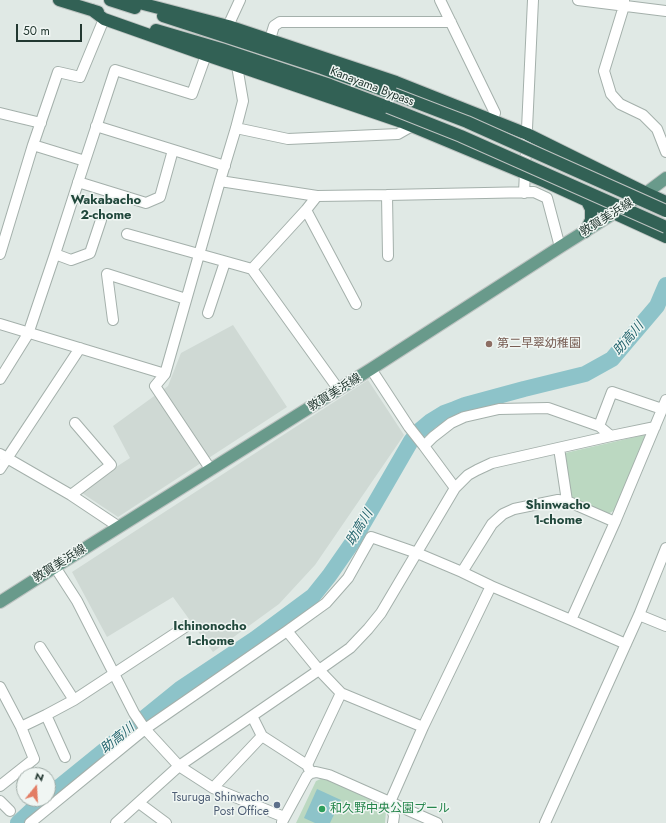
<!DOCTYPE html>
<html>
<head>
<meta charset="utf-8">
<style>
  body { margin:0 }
  #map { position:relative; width:666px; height:823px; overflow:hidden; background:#e0e9e5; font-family:Jost,sans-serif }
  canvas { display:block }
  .north { position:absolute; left:16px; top:767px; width:40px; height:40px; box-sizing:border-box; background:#f0f6f3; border:1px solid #9eaaa5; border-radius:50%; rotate:18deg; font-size:11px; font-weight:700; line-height:16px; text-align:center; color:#233831 }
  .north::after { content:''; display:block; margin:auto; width:14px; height:18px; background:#e37d64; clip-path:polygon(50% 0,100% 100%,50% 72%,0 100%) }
  .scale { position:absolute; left:16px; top:24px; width:66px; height:18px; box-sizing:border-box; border:2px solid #233831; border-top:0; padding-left:5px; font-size:12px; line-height:14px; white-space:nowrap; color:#233831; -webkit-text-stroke:3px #f0f6f3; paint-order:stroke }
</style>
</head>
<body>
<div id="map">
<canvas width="666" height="823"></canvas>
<div class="north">N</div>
<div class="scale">50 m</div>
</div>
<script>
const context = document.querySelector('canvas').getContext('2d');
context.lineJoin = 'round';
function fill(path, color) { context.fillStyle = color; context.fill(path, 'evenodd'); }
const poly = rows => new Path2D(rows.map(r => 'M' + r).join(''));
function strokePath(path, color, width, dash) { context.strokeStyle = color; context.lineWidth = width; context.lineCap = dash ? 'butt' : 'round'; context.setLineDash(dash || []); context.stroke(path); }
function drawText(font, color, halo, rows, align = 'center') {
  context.font = font + ' Jost,"Noto Sans JP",sans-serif'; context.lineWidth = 3; context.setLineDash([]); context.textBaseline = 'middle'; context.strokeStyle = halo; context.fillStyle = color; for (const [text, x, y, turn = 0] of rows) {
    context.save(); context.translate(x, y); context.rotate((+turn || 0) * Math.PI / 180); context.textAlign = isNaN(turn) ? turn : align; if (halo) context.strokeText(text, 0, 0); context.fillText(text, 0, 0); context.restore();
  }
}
const built = poly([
  [233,325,287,407,118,517,79,491,130,458,113,426,168,386,181,353],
  [368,380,404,435,315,565,279,604,213,652,173,597,107,637,72,572]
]);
const green = poly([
  [644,435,646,439,615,510,608,514,575,500,571,497,563,457,565,453],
  [323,778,383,805,386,811,385,823,296,823,316,781]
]);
const water = poly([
  [317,789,341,800,330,823,315,823,304,818]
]);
const river = poly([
  [48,796,180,689,255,639,313,596,329,576,352,543,411,441,419,431,431,421,444,413,455,409,465,405,524,389,585,374,612,359,657,306,666,285],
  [18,823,44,799]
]);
const minor = poly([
  [440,0,495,113,492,120],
  [578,0,666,11],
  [624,0,624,6,604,71,611,94,620,104,643,115,657,129,666,152],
  [228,26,240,0],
  [270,39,274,26,280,22,451,22],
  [0,113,41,123],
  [96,126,225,166],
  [236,128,288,139,398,134,412,126],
  [33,145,85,161],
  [220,181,317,196,387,195,534,192,547,198,560,247],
  [78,182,146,203,160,197,173,150],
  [524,193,533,0],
  [387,195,388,256],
  [306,210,356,304],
  [127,234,252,269,339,390],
  [0,254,33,145,58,72,80,77,104,19],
  [55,254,71,260,90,253,101,220],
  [252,269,306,210,317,196],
  [208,313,225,262],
  [113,320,107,274,186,299],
  [0,324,165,374],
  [371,369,409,427,424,446,455,488],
  [0,379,28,334,55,254,85,161,115,70,192,94,206,55],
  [599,426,612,392,662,409],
  [424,446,433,437,451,423,464,417,499,409,548,408,599,426,611,436],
  [0,454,71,495,119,527],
  [0,469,80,348],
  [211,470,155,386,165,374,220,181,236,128,243,101,237,66],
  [71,495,111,465,75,423],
  [567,501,615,522],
  [55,567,77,601,134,713,145,729,179,766,213,788,284,817],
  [462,572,492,524,503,514,514,509,558,500,567,501,559,448],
  [639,615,666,626],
  [571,620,615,522,666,400],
  [287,631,319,670,341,693,423,727],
  [40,647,74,700],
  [0,687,21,727,34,759,0,786],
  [46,715,65,757],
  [252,716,262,736,307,765,311,773],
  [21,727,46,715,74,700,185,627],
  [307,765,341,693],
  [213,788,262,736],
  [0,801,10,811],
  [139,803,166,823],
  [282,822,307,776,311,773,316,772,329,775,437,823],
  [30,823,145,729,287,631,326,603,348,578,371,537,417,553,462,572,491,586,571,620,626,644],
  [116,823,179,766,319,670,350,648,368,629,381,613,455,488,468,475,477,470,492,463,611,436,655,427],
  [393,823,394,816,390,802,423,727,491,586],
  [545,823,639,615,666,548]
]);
const major = poly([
  [0,602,55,567,371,369,560,247,646,193,666,178]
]);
const highway = poly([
  [59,0,98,12],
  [110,0,135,8],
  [128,0,228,26,396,82,527,134,646,193,666,202],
  [92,10,104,19,206,55,402,122,546,182,666,237],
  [163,16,322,68,394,94],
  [156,30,221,49,330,85,388,107],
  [585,232,591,220,591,209,587,201]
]);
const highwayBridge = poly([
  [394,94,467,122,666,211],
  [388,107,461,136,666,227]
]);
const markers = [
  [489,344,4,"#8d6e63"],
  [277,805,4,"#5c6f8a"],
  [322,809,4,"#2e9e5b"]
];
const streetNames = [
  ["Kanayama Bypass",372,87,21],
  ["敦賀美浜線",607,218,-32],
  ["敦賀美浜線",335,393,-32],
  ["敦賀美浜線",60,564,-32]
];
const educationNames = [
  ["第二早翠幼稚園",497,344]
];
const serviceNames = [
  ["Tsuruga Shinwacho",269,798],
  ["Post Office",269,812]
];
const leisureNames = [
  ["和久野中央公園プール",330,809]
];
const neighbourhoodNames = [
  ["Wakabacho",106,201],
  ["2-chome",106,216],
  ["Shinwacho",558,506],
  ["1-chome",558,521],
  ["Ichinonocho",210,627],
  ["1-chome",210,642]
];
const waterNames = [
  ["助高川",629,339,-50],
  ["助高川",360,528,-59],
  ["助高川",118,739,-39]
];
fill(built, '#cfd9d4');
fill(green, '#bbd8c1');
fill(water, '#8dc3c9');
strokePath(river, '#8dc3c9', 16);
strokePath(minor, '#a4b0ab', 12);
strokePath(major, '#bdc3c1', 14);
strokePath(highway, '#bdc3c1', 14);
strokePath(minor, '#fff', 10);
strokePath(major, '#699a8b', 12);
strokePath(highway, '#326155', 12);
strokePath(highwayBridge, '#bdc3c1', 14, []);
strokePath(highwayBridge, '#326155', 12);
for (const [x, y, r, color] of markers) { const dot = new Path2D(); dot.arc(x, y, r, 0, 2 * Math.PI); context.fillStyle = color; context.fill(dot); strokePath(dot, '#f0f6f3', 1.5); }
drawText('12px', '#233831', '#f0f6f3', streetNames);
drawText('12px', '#785e54', '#f0f6f3', educationNames, 'left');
drawText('12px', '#4e5e75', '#f0f6f3', serviceNames, 'right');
drawText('12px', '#27864d', '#f0f6f3', leisureNames, 'left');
drawText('bold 13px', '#21483c', '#f0f6f3', neighbourhoodNames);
drawText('italic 13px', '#23646d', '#f0f6f3', waterNames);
</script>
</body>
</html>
